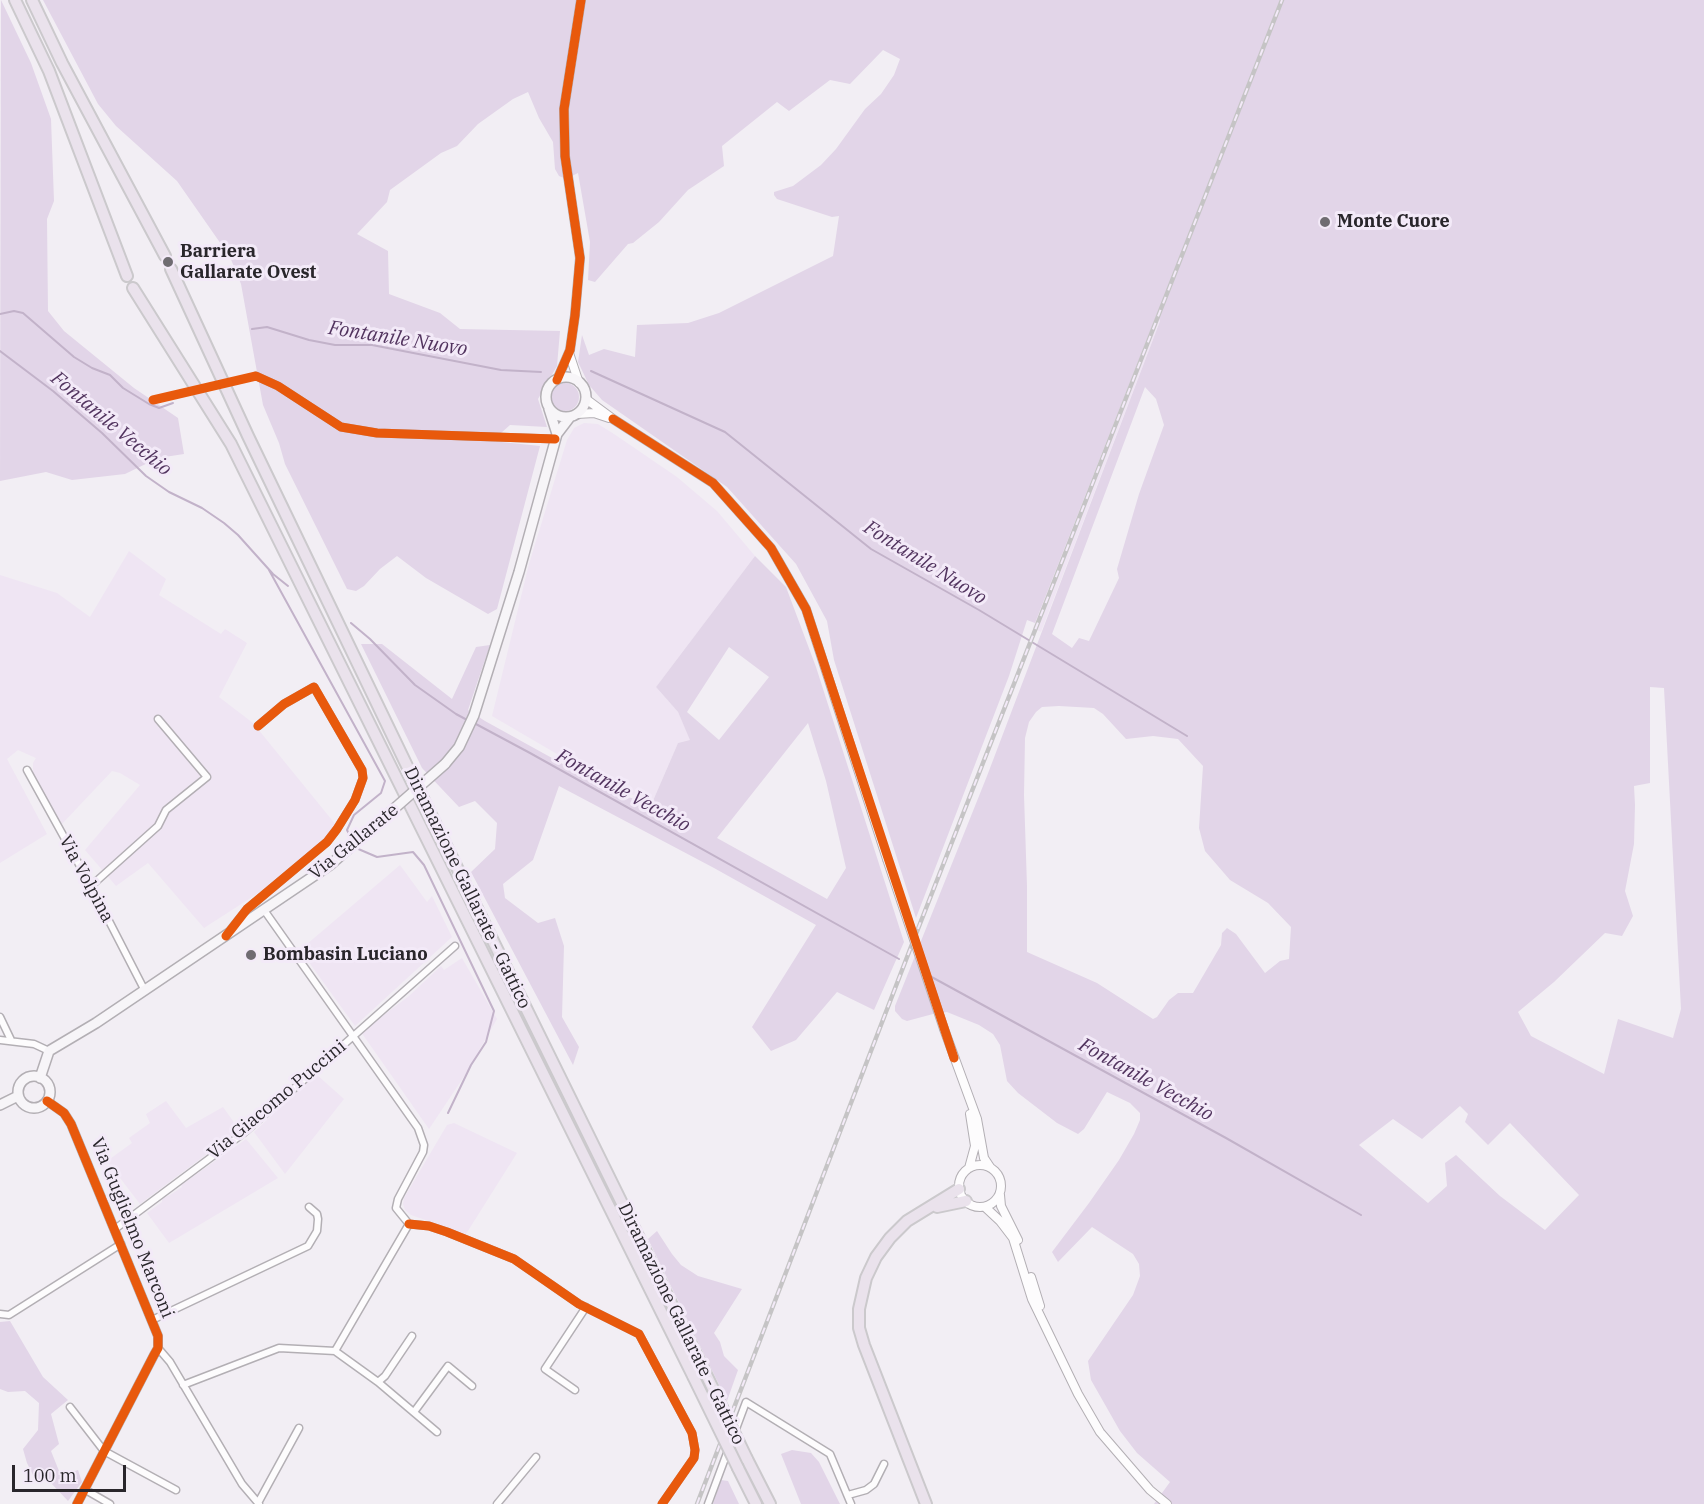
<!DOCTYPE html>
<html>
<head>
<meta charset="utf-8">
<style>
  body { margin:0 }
  #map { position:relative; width:1704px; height:1504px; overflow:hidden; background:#f2eef4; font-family:"IBM Plex Serif",serif }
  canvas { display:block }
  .scale { position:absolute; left:12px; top:1465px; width:114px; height:27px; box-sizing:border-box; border:3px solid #29262b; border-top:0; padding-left:8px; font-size:18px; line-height:21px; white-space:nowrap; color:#29262b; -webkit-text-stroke:4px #f3eaf8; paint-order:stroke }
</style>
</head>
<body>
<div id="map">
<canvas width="1704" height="1504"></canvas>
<div class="scale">100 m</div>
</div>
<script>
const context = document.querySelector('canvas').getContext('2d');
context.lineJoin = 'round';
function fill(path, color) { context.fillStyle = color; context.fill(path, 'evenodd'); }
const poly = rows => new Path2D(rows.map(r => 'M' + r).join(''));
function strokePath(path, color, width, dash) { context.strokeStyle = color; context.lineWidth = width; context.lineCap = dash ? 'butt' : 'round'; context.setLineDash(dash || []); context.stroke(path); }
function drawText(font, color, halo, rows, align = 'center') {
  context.font = font + ' "IBM Plex Serif",serif'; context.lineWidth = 6; context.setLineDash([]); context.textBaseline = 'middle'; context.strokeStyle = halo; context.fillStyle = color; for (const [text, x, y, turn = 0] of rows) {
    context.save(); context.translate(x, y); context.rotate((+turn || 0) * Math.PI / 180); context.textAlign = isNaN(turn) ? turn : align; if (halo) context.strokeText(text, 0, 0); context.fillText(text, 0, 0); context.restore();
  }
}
const built = poly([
  [1157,313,1160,321,1041,632,1033,628],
  [584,423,598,424,614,434,677,477,717,511,755,556,656,687,678,712,691,740,678,743,652,803,610,785,492,716,529,564,567,440,574,428],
  [129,551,166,579,159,595,221,634,225,629,247,643,219,697,253,723,336,825,313,850,266,888,204,928,148,863,116,886,85,850,140,785,120,773,112,771,62,824,33,774,33,763,36,758,18,750,7,759,47,834,0,863,0,575,57,593,90,617],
  [400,865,427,902,432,896,452,937,355,1026,300,950],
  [462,958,497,1019,465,1075,429,1129,361,1032,409,996,441,966,444,970],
  [316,1074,344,1099,285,1174,254,1132],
  [166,1101,186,1128,223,1107,238,1128,231,1136,140,1204,107,1161,132,1143,129,1138,150,1123,146,1114],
  [454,1123,517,1153,466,1234,411,1215,405,1210,403,1204,404,1198,447,1125],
  [246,1139,278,1178,169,1243,147,1213,162,1202,162,1198,170,1195,182,1187,181,1185]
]);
const green = poly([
  [1,0,31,63,51,119,54,201,47,219,48,311,64,331,134,388,178,418,184,454,158,458,125,474,72,480,46,472,0,481],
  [43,0,1704,0,1704,1504,1154,1504,1170,1482,1137,1453,1120,1431,1091,1380,1088,1361,1133,1295,1140,1276,1139,1264,1133,1254,1092,1227,1058,1262,1052,1252,1089,1203,1119,1160,1134,1134,1140,1120,1140,1113,1130,1103,1107,1092,1084,1129,1078,1134,1057,1123,1018,1093,1007,1081,1000,1045,993,1034,979,1025,947,1012,933,1014,907,1021,902,1019,895,1011,895,1006,987,776,1160,321,1157,314,1035,623,1027,620,1009,676,916,918,834,660,827,621,796,564,727,487,602,400,589,385,578,362,582,335,589,355,604,349,635,357,637,325,688,323,719,313,833,256,839,216,832,217,777,199,774,195,774,192,793,186,821,165,836,149,865,109,881,94,894,75,900,59,883,50,850,84,830,80,789,111,777,102,722,146,724,166,688,190,659,222,633,243,628,244,595,282,588,280,590,242,578,173,570,177,564,178,559,176,555,169,553,142,539,118,528,92,513,99,478,124,457,146,441,153,390,190,387,202,357,234,388,251,389,294,440,313,460,329,560,331,557,366,538,399,547,427,510,425,492,441,540,446,497,609,488,614,426,578,397,556,380,569,364,586,356,591,347,589,285,464,279,443,263,405,241,284,230,257,177,181,116,126,98,104],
  [1145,387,1156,399,1164,425,1139,494,1117,569,1119,578,1089,641,1079,638,1072,648,1052,634],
  [1650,687,1664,688,1681,1009,1673,1038,1618,1019,1604,1074,1531,1036,1518,1012,1554,982,1605,933,1622,936,1633,916,1625,891,1634,844,1635,805,1634,786,1650,783],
  [1059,706,1094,708,1103,714,1126,739,1153,736,1178,739,1203,766,1199,828,1205,851,1230,880,1268,903,1291,927,1289,959,1280,961,1265,973,1236,934,1227,928,1222,933,1221,945,1193,993,1178,993,1169,1000,1157,1017,1153,1019,1097,983,1027,952,1027,886,1024,795,1025,738,1029,722,1036,712,1042,707],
  [1460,1106,1468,1114,1465,1122,1488,1145,1510,1123,1579,1195,1545,1230,1500,1196,1456,1155,1445,1163,1447,1186,1428,1203,1359,1145,1393,1119,1422,1139],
  '551 397a14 14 0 1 1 28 0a14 14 0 1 1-28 0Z',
  [755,556,786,587,816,667,904,942,874,1010,837,992,796,1040,771,1051,752,1027,816,925,714,868,559,786,533,860,503,884,505,898,538,923,555,918,564,946,562,1017,579,1047,573,1065,471,872,495,849,497,823,475,801,459,807,422,768,361,644,382,644,452,699,476,647,490,645,468,710,485,721,619,795,652,803,678,743,690,740,678,712,656,687],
  [729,647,769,677,719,740,687,712],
  [808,723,826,781,846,868,827,899,717,838],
  [657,1231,672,1254,681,1265,698,1276,742,1289,714,1333,720,1342,724,1356,738,1370,727,1401,648,1239],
  [10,1321,43,1377,68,1400,51,1414,59,1444,51,1451,61,1476,78,1470,82,1482,68,1501,50,1482,35,1479,27,1463,23,1449,38,1430,39,1403,25,1391,8,1392,0,1389,0,1322],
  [792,1450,811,1453,819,1462,840,1504,801,1504,781,1454],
  [721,1480,728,1481,739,1504,713,1504]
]);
const stream = poly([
  [0,314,14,311,23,313,74,357,92,368,110,375,123,388,149,404,159,408,173,403],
  [252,329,267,327,309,340,335,345,372,345,501,370,541,372],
  [0,351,53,391,102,433,146,476,169,492,202,508,224,523,238,535,273,574,288,586],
  [591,371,725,432,871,549,979,610,1187,736],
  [269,570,385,781,381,793,354,815,347,830,352,840],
  [351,623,370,639,415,685,456,714,469,721],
  [474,723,530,753,899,959],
  [356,848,377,857,413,852,424,865,494,1011,486,1042,471,1065,448,1113],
  [928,975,1226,1138,1361,1215]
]);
const minorTunnel = poly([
  [153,400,256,376]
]);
const minor = poly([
  [256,376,278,386,341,427,377,433,555,439],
  [27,770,91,886,144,989],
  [91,886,158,826,166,810,207,777,158,719],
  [264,910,418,1128,424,1145,423,1152,398,1199,396,1208,409,1224],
  [231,929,247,909,327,842,337,829,355,800,363,778,362,770,314,687,284,704,258,726],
  [0,1017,11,1040],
  [0,1040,34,1044,49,1051],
  [409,1224,429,1226,447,1232,514,1259,579,1304,639,1334,692,1433,695,1450,694,1458,662,1504],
  [115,1229,245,1132,455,946],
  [0,1314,9,1315,121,1244],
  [152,1320,308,1246,317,1231,318,1219,317,1214,309,1207],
  [158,1348,170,1362,242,1484,259,1504],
  [335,1351,409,1224],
  [335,1351,378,1382,385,1376,412,1336],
  [378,1382,437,1432],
  [183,1385,279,1348,335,1351],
  [575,1390,545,1369,586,1307],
  [70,1407,104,1451,176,1490],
  [414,1412,448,1366,472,1386],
  [84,1489,110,1504],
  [848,1495,866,1490,874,1484,884,1464],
  [258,1503,299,1428],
  [497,1504,536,1457],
  [708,1504,746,1402,830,1454,851,1504]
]);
const tertiary = poly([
  [569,353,579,383],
  [557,380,570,350,575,315,580,258,565,156,564,109,581,0],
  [586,399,613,419,713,483,771,548,806,609,887,859],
  [577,414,594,413,609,418],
  [944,1029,977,1119,984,1158,990,1167],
  [47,1101,64,1113,71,1124,158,1336,158,1348,154,1355,77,1504],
  '959 1186a21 21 0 1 1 42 0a21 21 0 1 1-42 0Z',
  [969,1168,975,1146,970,1114],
  [1000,1195,1001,1206,1018,1240],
  [985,1207,1000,1221,1013,1238,1032,1299,1078,1394,1100,1432,1150,1490,1167,1504],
  [1031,1277,1040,1306]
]);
const secondary = poly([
  '546 397a20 20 0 1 1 40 0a20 20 0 1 1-40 0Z',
  [549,409,557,434],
  [445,764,459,747,474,715,519,572,557,434,570,417],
  '18 1092a16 16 0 1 1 32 0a16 16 0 1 1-32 0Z',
  [40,1078,49,1051,96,1023,330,865],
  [0,1105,18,1096]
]);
const motorway = poly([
  [15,0,49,71,127,276],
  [32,0,62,63,165,256],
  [171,269,248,436,409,770,703,1368],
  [133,288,231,444,693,1376],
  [937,1207,966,1201],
  [747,1459,770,1504],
  [738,1468,756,1504],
  [926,1504,864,1345,859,1328,859,1309,866,1278,876,1257,890,1238,907,1221,959,1189]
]);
const rail = poly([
  [697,1504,914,939,1282,0]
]);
const tertiaryBridge = poly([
  [887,859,944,1029]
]);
const secondaryBridge = poly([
  [330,865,445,764]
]);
const motorwayBridge = poly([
  [703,1368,747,1459],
  [693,1376,738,1468]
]);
const cycleway = poly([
  [557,380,570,350,575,315,580,258,565,156,564,109,581,0],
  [153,400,256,376,278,386,341,427,377,433,555,439],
  [613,419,713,483,771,548,806,609,954,1058],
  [226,936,247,909,327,842,337,829,355,800,363,778,362,770,314,687,284,704,258,726],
  [47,1101,64,1113,71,1124,158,1336,158,1348,154,1355,77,1504],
  [409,1224,429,1226,447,1232,514,1259,579,1304,639,1334,692,1433,695,1450,694,1458,662,1504]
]);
const markers = [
  [1325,222,6,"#6f6c71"],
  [168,262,6,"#6f6c71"],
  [251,955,6,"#6f6c71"]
];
const poiNames = [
  ["Monte Cuore",1337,222],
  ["Barriera",180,252],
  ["Gallarate Ovest",180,273],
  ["Bombasin Luciano",263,955]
];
const streetNames = [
  ["Via Gallarate",354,842,-39],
  ["Via Volpina",86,879,62],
  ["Diramazione Gallarate - Gattico",467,888,64],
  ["Via Giacomo Puccini",277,1100,-40],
  ["Via Guglielmo Marconi",132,1228,68],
  ["Diramazione Gallarate - Gattico",681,1324,64]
];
const waterNames = [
  ["Fontanile Nuovo",398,339,9],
  ["Fontanile Vecchio",111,424,40],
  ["Fontanile Nuovo",925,563,32],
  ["Fontanile Vecchio",623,791,29],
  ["Fontanile Vecchio",1146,1080,29]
];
fill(built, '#efe5f3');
fill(green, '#e2d5e8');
strokePath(stream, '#c2b2c9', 2);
strokePath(minorTunnel, '#cac6cc', 6, [6, 3]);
strokePath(minor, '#b3afb4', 9);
strokePath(tertiary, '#b3afb4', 10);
strokePath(secondary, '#b3afb4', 12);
strokePath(motorway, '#cbc9cc', 14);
strokePath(minor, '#fdfcfd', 6);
strokePath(tertiary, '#fdfcfd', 8);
strokePath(secondary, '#f7f5f8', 9);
strokePath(motorway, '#eae2ec', 10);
strokePath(rail, '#c5c4c5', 4.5);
strokePath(rail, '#f3eaf8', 2, [7]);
strokePath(tertiaryBridge, '#b3afb4', 10, []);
strokePath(secondaryBridge, '#b3afb4', 12, []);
strokePath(motorwayBridge, '#cbc9cc', 14, []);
strokePath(tertiaryBridge, '#fdfcfd', 8);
strokePath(secondaryBridge, '#f7f5f8', 9);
strokePath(motorwayBridge, '#eae2ec', 10);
strokePath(cycleway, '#e8590c', 9);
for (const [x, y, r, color] of markers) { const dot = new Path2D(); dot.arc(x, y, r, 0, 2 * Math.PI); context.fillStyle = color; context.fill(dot); strokePath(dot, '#f3eaf8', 2); }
drawText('bold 18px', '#29262b', '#f3eaf8', poiNames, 'left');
drawText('18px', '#29262b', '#f3eaf8', streetNames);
drawText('italic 20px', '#52345f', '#f3eaf8', waterNames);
</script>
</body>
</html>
